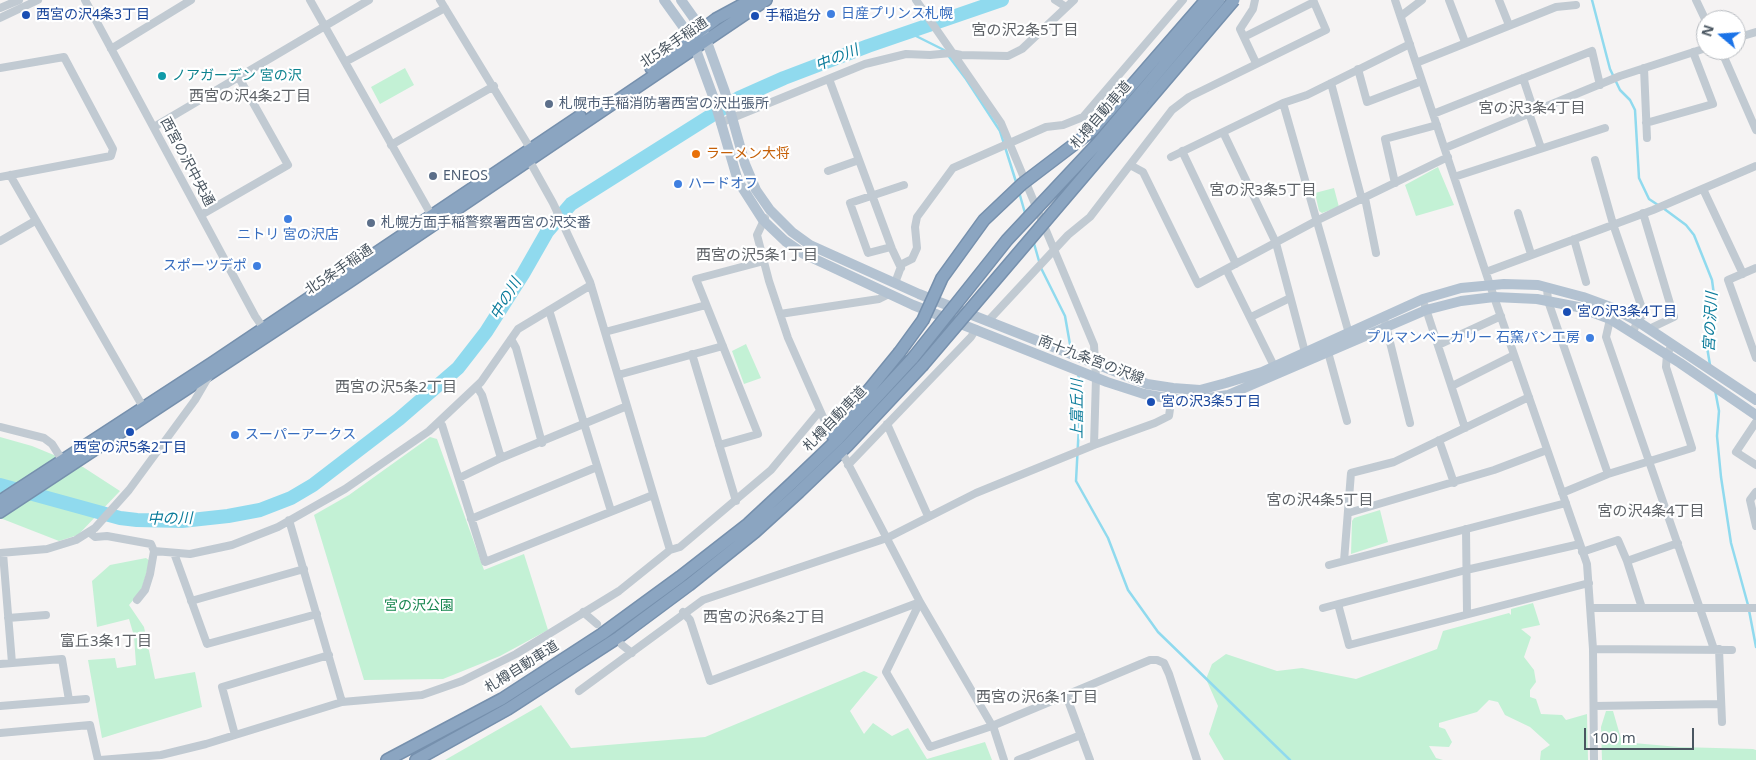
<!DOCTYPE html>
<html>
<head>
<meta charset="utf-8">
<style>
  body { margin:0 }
  #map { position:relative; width:1756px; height:760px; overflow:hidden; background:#f5f3f3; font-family:"Noto Sans",sans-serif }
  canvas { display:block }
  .north { position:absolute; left:1696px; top:10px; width:50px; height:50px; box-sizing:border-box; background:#fff; border:1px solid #b7bbc0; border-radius:50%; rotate:288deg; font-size:14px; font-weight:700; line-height:20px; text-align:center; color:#4a5661 }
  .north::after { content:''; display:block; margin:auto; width:18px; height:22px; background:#1a73e8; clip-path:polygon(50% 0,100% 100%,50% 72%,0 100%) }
  .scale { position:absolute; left:1584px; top:728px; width:110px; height:22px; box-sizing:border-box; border:2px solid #4a5661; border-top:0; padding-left:6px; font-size:15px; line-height:18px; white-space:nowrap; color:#4a5661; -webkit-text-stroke:4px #fff; paint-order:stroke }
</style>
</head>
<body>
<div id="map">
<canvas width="1756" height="760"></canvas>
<div class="north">N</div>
<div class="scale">100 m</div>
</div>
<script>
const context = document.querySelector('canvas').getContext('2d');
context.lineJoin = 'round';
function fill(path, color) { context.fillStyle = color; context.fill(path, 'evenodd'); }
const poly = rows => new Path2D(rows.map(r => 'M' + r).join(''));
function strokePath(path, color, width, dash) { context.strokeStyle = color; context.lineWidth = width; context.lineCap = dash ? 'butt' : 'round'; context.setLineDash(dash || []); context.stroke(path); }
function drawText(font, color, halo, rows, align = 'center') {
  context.font = font + ' "Noto Sans","Noto Sans JP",sans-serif'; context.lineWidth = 4.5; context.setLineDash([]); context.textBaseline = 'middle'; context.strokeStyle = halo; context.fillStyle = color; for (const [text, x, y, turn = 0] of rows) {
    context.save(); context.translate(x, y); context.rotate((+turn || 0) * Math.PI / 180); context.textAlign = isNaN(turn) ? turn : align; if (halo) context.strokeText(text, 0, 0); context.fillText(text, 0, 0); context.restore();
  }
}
const green = poly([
  [405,68,414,85,380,104,371,87],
  [1438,167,1454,205,1416,216,1405,185],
  [1334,188,1339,207,1322,213,1319,211,1315,193],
  [746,344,761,378,744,384,732,351],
  [0,437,32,446,83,467,120,491,78,535,59,541,0,518],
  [430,437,437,439,484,570,524,554,548,630,500,656,443,679,364,680,314,515,349,495],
  [1380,510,1388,542,1351,554,1352,521,1354,518],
  [146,558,150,561,141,591,129,605,144,627,155,679,195,672,202,707,102,738,88,660,115,658,117,668,136,665,134,636,129,619,97,627,92,581,110,565],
  [1533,603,1540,625,1521,629,1531,637,1524,657,1534,670,1536,682,1530,690,1530,697,1536,699,1541,714,1562,715,1566,720,1587,714,1588,760,1540,760,1541,751,1550,745,1530,727,1505,715,1498,702,1489,700,1477,712,1439,723,1439,727,1445,729,1452,742,1449,747,1429,746,1436,758,1443,760,1224,760,1209,734,1218,706,1206,679,1212,664,1226,654,1277,671,1302,668,1356,679,1437,649,1443,631,1509,613,1511,615,1511,609],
  [864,671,878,677,850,711,864,734,873,723,892,736,908,728,927,759,985,742,992,760,445,760,541,705,571,748,705,737],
  [1606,711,1613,711,1622,742,1679,747,1753,749,1756,750,1756,760,1602,760,1601,727]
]);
const stream = poly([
  [1592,0,1610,69,1620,90,1630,100,1635,110,1639,178,1649,199,1658,205],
  [910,33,944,50,966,79,1000,131,1017,185],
  [1019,192,1025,213],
  [1663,208,1686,225,1694,235,1712,280,1714,295,1707,347,1710,365],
  [1033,240,1041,268,1065,316,1071,350],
  [1078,374,1081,387,1076,481,1108,538,1128,590,1158,632,1290,760],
  [1715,390,1719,411,1717,436,1721,477,1731,543,1748,605,1756,647]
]);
const river = poly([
  [0,485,120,518,137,520,182,521,228,516,260,510,291,498,313,485,399,419,458,368,486,332,523,274,547,232,571,204,739,98,784,78,868,46,1002,0]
]);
const minor = poly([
  [85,0,255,316,266,332],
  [310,0,433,218],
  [440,0,530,148],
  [916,0,1001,123,1094,345,1096,378,1094,445],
  [1055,0,1066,7],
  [1255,0,1253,9,1240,29,1256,63],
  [1395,0,1494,297,1587,564,1593,649,1594,760],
  [1449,0,1465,42],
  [1499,0,1509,25],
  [1696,0,1706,21],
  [0,8,19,0],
  [1401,16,1422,0],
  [0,18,38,0],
  [1244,37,1314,2],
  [1736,38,1756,32],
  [111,49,191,0],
  [1721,50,1756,130],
  [345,62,445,8],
  [1416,63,1556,7,1576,5],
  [0,68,64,57,113,149,111,156,0,177],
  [1644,68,1647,138],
  [1358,69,1367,102,1422,81],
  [1523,78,1534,111],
  [829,79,892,249,901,268],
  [1331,83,1362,200],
  [1283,103,1350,337],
  [1529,113,1541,148],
  [1433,114,1592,51,1600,85],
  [720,123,865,64,906,54,930,55,951,53,961,55,1008,56,1022,49,1074,0],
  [1646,123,1713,104,1693,52],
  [154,127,369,0],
  [1223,132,1276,243,1306,356],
  [391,145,494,86],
  [1445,148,1620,76,1706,48],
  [1182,151,1236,264],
  [1171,157,1283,103,1307,95,1410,44],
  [529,160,553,203,590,282,670,550],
  [1595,160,1613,224,1644,314,1637,321,1633,333],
  [1130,165,1143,172,1198,284,1316,221,1448,157],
  [828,171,859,160],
  [10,175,143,407],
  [1454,177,1605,128],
  [1395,183,1385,139,1437,125],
  [1703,189,1743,274],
  [1365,198,1376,253],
  [1518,213,1531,254],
  [1643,213,1674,317,1649,329],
  [201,215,288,165,238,76],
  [765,218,757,235,769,281,788,338,827,426],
  [1574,239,1586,282],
  [0,241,35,221],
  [891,247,868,253,850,203,904,185],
  [1756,268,1728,280,1756,358],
  [1226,269,1276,370],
  [1486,272,1653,210,1756,166],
  [895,283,902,264,912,259,917,248,915,227,917,217,953,168,1046,127,1063,125,1083,117,1183,0],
  [1547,288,1548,301,1608,474],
  [1425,306,1465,428],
  [549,310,611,511],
  [780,314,879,299,889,294],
  [1611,315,1606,337,1714,649],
  [1251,317,1290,298],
  [989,320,1068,235,1090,217,1172,110,1189,97,1326,30,1313,0],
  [1385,322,1410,423],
  [605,332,706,305],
  [511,339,516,348,542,443],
  [1438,345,1501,316],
  [1328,352,1347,421],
  [692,354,736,501],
  [618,375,723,346],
  [1452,386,1514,355],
  [477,387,482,395,501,458],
  [1756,422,1736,452,1756,465],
  [439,423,442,425,485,562,653,495],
  [887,424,928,516],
  [0,427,44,438,52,444,64,463],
  [1439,440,1454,483],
  [719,445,758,434,696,279,764,261],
  [845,458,920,602,994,729,1004,760],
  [848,465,971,337,976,329],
  [459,478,501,458,627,406],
  [1756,492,1750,500,1756,526],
  [1562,493,1608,474,1692,448,1666,367,1667,354,1672,345],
  [1348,513,1494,470,1547,450],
  [471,519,597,467],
  [289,520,342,702],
  [1466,529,1467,613],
  [90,533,95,537,107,536,151,544,154,551,150,574,145,590,137,600],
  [154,551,190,554,232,545,278,527,345,489,429,431,481,382,518,329,591,285],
  [1582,552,1618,540,1627,561],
  [0,553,47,549,76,540,95,528,129,490,195,400,209,376],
  [3,553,12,663],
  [174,553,207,644,317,614],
  [1344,561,1351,473,1394,462,1529,397],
  [1329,565,1566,503],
  [191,601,304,569],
  [920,602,886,672,930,747,992,726,1150,660,1157,660,1164,663,1169,674,1197,760],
  [1338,604,1349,645,1589,583],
  [1323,608,1466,570,1580,544],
  [1591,608,1756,608],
  [1642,608,1627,561,1678,543],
  [583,612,597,624],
  [683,612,690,620,710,681,920,602],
  [8,618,46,615],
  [622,645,632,653],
  [1593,649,1732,650],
  [1719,649,1722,722],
  [0,664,62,659,69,700],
  [579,691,703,600,887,538,976,493,1094,445,1155,423,1169,416,1173,388],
  [1066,695,1090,760],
  [0,706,86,699],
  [1594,706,1721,704],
  [0,733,90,725,98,760],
  [235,735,222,687,329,655],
  [100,760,161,755,206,744,342,702,422,695,462,681,516,654,619,591,670,550,680,547,771,470,819,412],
  [1018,760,1081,735]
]);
const major = poly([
  [664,0,692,39,714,99,738,181,763,220,785,241,804,254,913,305,1107,382,1144,394,1172,399,1195,400,1228,395,1426,310,1461,301,1494,297,1537,299,1578,307,1610,319,1680,363,1756,415],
  [681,0,703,31,725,92,745,164,756,190,770,210,792,232,810,245,919,294,1147,384,1173,388,1200,390,1226,383,1262,372,1423,299,1461,288,1504,284,1538,285,1583,297,1613,308,1637,321,1756,400]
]);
const highway = poly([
  [651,68,716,19,751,0],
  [832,435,899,353],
  [0,501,212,363,580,116],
  [0,512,349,282,766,0],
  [387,760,502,699,602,634,680,577,748,524,791,484,838,439,913,358],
  [416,760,508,709,619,637,689,585,755,532,799,492,847,446,922,366]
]);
const highwayBridge = poly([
  [899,353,923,320,942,278,984,220,1022,184,1093,130,1206,0],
  [913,358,1007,240,1098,143,1219,0],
  [922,366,1234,0]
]);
const markers = [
  [831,14,5,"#3f7fe0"],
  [26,15,5,"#1a4fb4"],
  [755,16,5,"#1a4fb4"],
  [162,76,5,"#0f9aa8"],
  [549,104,5,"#5c6f8a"],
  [696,154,5,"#e8710a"],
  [433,176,5,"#5c6f8a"],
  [678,184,5,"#3f7fe0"],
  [288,219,5,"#3f7fe0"],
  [371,223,5,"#5c6f8a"],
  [257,266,5,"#3f7fe0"],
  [1567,312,5,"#1a4fb4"],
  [1590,338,5,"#3f7fe0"],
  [1151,402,5,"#1a4fb4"],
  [130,432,5,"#1a4fb4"],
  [235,435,5,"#3f7fe0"]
];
const shopNames = [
  ["日産プリンス札幌",841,14],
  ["ハードオフ",688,184],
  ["ニトリ 宮の沢店",288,235,"center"],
  ["スポーツデポ",247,266,"right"],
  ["プルマンベーカリー 石窯パン工房",1580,338,"right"],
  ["スーパーアークス",245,435]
];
const transitNames = [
  ["西宮の沢4条3丁目",36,15],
  ["手稲追分",765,16],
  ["宮の沢3条4丁目",1577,312],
  ["宮の沢3条5丁目",1161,402],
  ["西宮の沢5条2丁目",130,448,"center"]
];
const streetNames = [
  ["北5条手稲通",674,43,-34],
  ["札樽自動車道",1101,115,-49],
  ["西宮の沢中央通",187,162,62],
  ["北5条手稲通",339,270,-34],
  ["南十九条宮の沢線",1091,360,21],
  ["札樽自動車道",835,419,-46],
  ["札樽自動車道",522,667,-32]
];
const cultureNames = [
  ["ノアガーデン 宮の沢",172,76]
];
const serviceNames = [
  ["札幌市手稲消防署西宮の沢出張所",559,104],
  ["ENEOS",443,176],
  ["札幌方面手稲警察署西宮の沢交番",381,223]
];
const foodNames = [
  ["ラーメン大将",706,154]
];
const parkNames = [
  ["宮の沢公園",419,606]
];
const neighbourhoodNames = [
  ["宮の沢2条5丁目",1025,31],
  ["西宮の沢4条2丁目",250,97],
  ["宮の沢3条4丁目",1532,109],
  ["宮の沢3条5丁目",1263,191],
  ["西宮の沢5条1丁目",757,256],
  ["西宮の沢5条2丁目",396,388],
  ["宮の沢4条5丁目",1320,501],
  ["宮の沢4条4丁目",1651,512],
  ["西宮の沢6条2丁目",764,618],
  ["富丘3条1丁目",106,642],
  ["西宮の沢6条1丁目",1037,698]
];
const waterNames = [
  ["中の川",837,58,-22],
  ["中の川",506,299,-59],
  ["宮の沢川",1711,322,-87],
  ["上富丘川",1078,409,-90],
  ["中の川",170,519,-1]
];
fill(green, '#c3f1d5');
strokePath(stream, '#90daee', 2.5);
strokePath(river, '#90daee', 14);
strokePath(highway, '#7690ad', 14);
strokePath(minor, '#c1cad2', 8);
strokePath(major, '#b3c2d1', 10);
strokePath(highway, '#8ba5c1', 11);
strokePath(highwayBridge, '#7690ad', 14, []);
strokePath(highwayBridge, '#8ba5c1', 11);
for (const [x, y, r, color] of markers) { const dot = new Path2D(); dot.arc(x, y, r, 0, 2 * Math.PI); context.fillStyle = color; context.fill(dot); strokePath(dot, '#fff', 2); }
drawText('14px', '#366cbe', '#fff', shopNames, 'left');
drawText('14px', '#164399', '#fff', transitNames, 'left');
drawText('14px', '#4a5661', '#fff', streetNames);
drawText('14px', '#0d838f', '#fff', cultureNames, 'left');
drawText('14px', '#4e5e75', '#fff', serviceNames, 'left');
drawText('14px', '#c56008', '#fff', foodNames, 'left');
drawText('14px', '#17864f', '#fff', parkNames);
drawText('15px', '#5f6368', '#fff', neighbourhoodNames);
drawText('italic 15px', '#0c7c9b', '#fff', waterNames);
</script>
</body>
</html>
